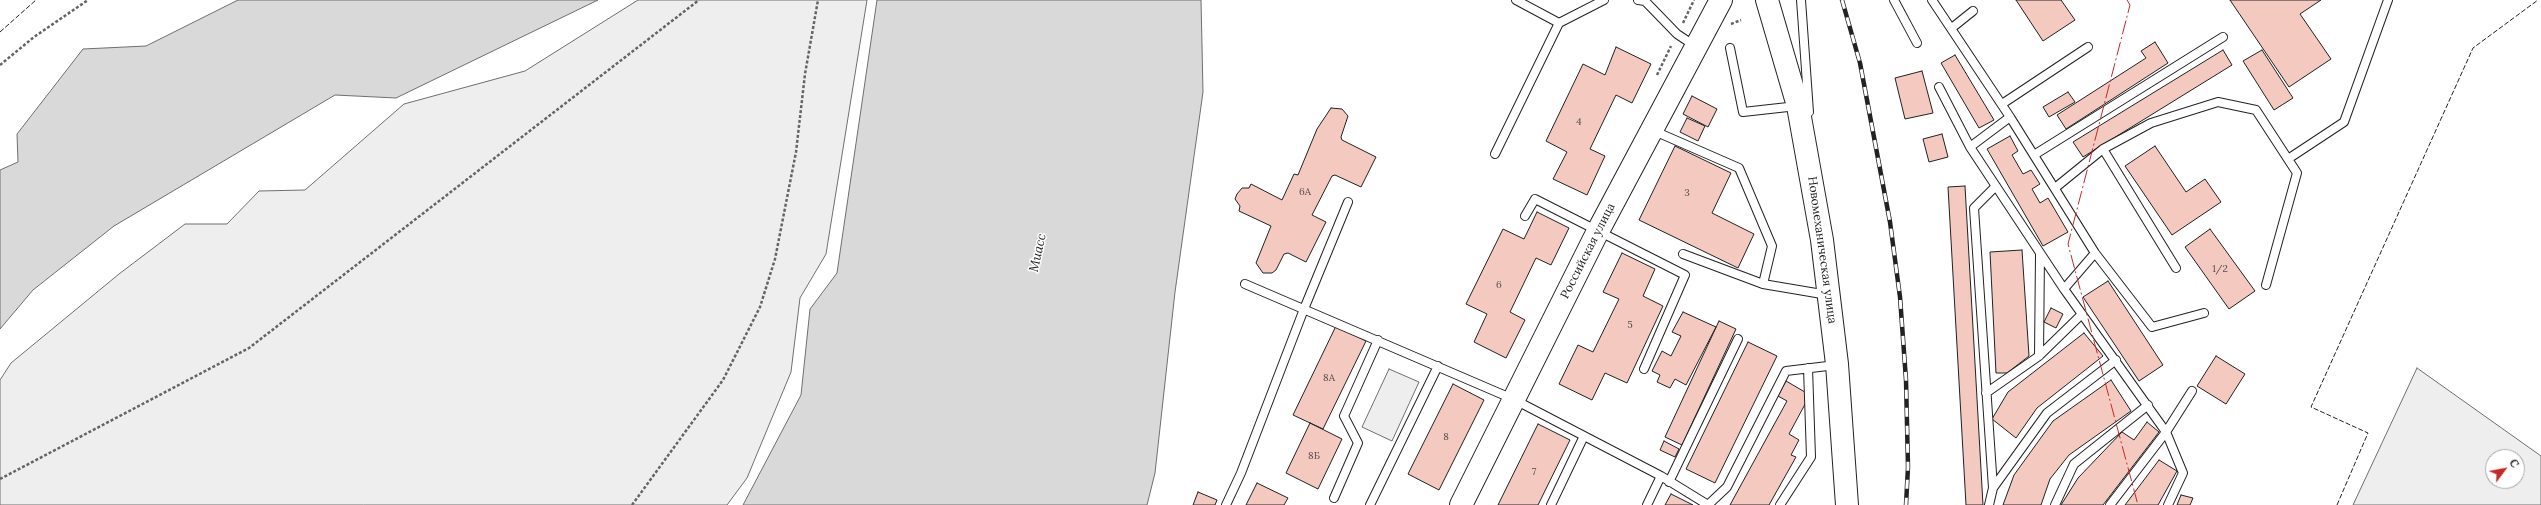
<!DOCTYPE html>
<html>
<head>
<meta charset="utf-8">
<style>
  body { margin:0 }
  #map { position:relative; width:2541px; height:505px; overflow:hidden; background:#fff; font-family:Lora,serif }
  canvas { display:block }
  .north { position:absolute; left:2485px; top:449px; width:40px; height:40px; box-sizing:border-box; background:#fff; border:1px solid #a7a7a7; border-radius:50%; rotate:58deg; font-size:11px; font-weight:700; line-height:16px; text-align:center; color:#222 }
  .north::after { content:''; display:block; margin:auto; width:14px; height:18px; background:#c62828; clip-path:polygon(50% 0,100% 100%,50% 72%,0 100%) }
</style>
</head>
<body>
<div id="map">
<canvas width="2541" height="505"></canvas>
<div class="north">С</div>
</div>
<script>
const context = document.querySelector('canvas').getContext('2d');
context.lineJoin = 'round';
function fill(path, color) { context.fillStyle = color; context.fill(path, 'evenodd'); }
const poly = rows => new Path2D(rows.map(r => 'M' + r).join(''));
function strokePath(path, color, width, dash) { context.strokeStyle = color; context.lineWidth = width; context.lineCap = dash ? 'butt' : 'round'; context.setLineDash(dash || []); context.stroke(path); }
function drawText(font, color, halo, rows, align = 'center') {
  context.font = font + ' Lora,serif'; context.lineWidth = 3; context.setLineDash([]); context.textBaseline = 'middle'; context.strokeStyle = halo; context.fillStyle = color; for (const [text, x, y, turn = 0] of rows) {
    context.save(); context.translate(x, y); context.rotate((+turn || 0) * Math.PI / 180); context.textAlign = isNaN(turn) ? turn : align; if (halo) context.strokeText(text, 0, 0); context.fillText(text, 0, 0); context.restore();
  }
}
const green = poly([
  [638,0,867,0,826,254,800,298,791,372,747,478,727,505,0,505,0,380,11,363,119,274,185,224,227,224,259,191,305,190,404,104,525,71,638,0],
  [2417,368,2541,456,2541,505,2353,505,2417,368],
  [2493,457,2517,457,2517,481,2493,481,2493,457],
  [1389,369,1419,382,1392,441,1362,427,1389,369]
]);
const water = poly([
  [238,0,598,0,396,98,335,95,114,226,33,290,0,329,0,170,18,162,17,134,83,49,146,46,238,0],
  [877,0,1201,0,1203,92,1175,292,1155,473,1147,505,743,505,801,395,810,309,837,273,877,0]
]);
const building = poly([
  [2016,0,2061,0,2075,20,2043,41,2016,0],
  [2230,0,2321,0,2300,14,2331,59,2289,87,2230,0],
  [2155,42,2168,63,2066,129,2057,115,2146,58,2141,51,2155,42],
  [1616,47,1651,64,1632,103,1616,95,1590,149,1605,156,1587,195,1553,179,1567,152,1546,141,1583,64,1605,75,1616,47],
  [2223,50,2232,65,2083,157,2073,142,2223,50],
  [2262,50,2293,98,2274,110,2243,61,2262,50],
  [1955,55,1994,120,1979,128,1941,63,1955,55],
  [1922,71,1933,113,1905,119,1895,78,1922,71],
  [2068,92,2075,102,2049,117,2043,107,2068,92],
  [1692,96,1717,109,1708,127,1683,114,1692,96],
  [1331,108,1342,109,1348,116,1341,137,1342,140,1376,157,1361,187,1335,175,1332,176,1312,215,1326,222,1306,262,1288,253,1284,254,1276,270,1272,273,1263,273,1256,263,1271,226,1239,211,1240,206,1235,199,1237,194,1242,188,1249,188,1251,184,1282,200,1294,174,1298,175,1317,129,1331,108],
  [1687,118,1705,126,1698,141,1680,132,1687,118],
  [1942,134,1948,157,1929,162,1923,139,1942,134],
  [2010,136,2018,151,2012,155,2023,174,2031,170,2040,184,2032,189,2040,203,2048,198,2068,232,2043,246,1987,149,2010,136],
  [1675,146,1731,173,1712,213,1754,234,1738,268,1639,220,1675,146],
  [2155,146,2186,192,2205,179,2221,202,2172,235,2125,166,2155,146],
  [1965,186,1983,505,1966,505,1948,187,1965,186],
  [1537,212,1569,228,1551,265,1536,258,1510,312,1525,320,1506,358,1474,342,1487,314,1466,304,1503,229,1524,239,1537,212],
  [2210,229,2255,291,2229,309,2185,247,2210,229],
  [2022,250,2029,356,2007,373,1996,373,1990,252,2022,250],
  [1622,253,1655,269,1643,296,1663,306,1627,383,1605,373,1592,400,1559,384,1578,345,1593,352,1619,299,1603,292,1622,253],
  [2108,281,2163,365,2139,381,2083,297,2108,281],
  [2051,308,2063,314,2056,328,2044,322,2051,308],
  [1683,312,1716,327,1686,385,1675,379,1670,388,1657,382,1660,375,1652,371,1662,351,1671,356,1681,336,1672,332,1683,312],
  [1719,321,1736,329,1682,445,1665,437,1719,321],
  [1336,326,1366,341,1323,429,1293,415,1336,326],
  [2084,333,2103,356,2037,408,2016,438,1992,419,2008,392,2084,333],
  [1748,342,1777,356,1715,483,1686,469,1748,342],
  [2216,356,2245,374,2226,404,2197,386,2216,356],
  [2111,380,2131,411,2069,455,2050,479,2041,505,2003,505,2014,475,2053,421,2111,380],
  [1786,381,1810,395,1789,434,1799,440,1791,455,1796,457,1769,505,1730,505,1787,401,1778,396,1786,381],
  [1453,384,1484,400,1439,490,1408,474,1453,384],
  [2147,422,2159,432,2103,505,2061,505,2078,478,2122,432,2134,440,2147,422],
  [1310,423,1342,439,1318,489,1286,473,1310,423],
  [1538,424,1570,440,1538,505,1498,505,1538,424],
  [1664,441,1679,449,1675,457,1660,450,1664,441],
  [2159,460,2177,471,2158,505,2125,505,2159,460],
  [1257,483,1288,498,1284,505,1246,505,1257,483],
  [1198,492,1217,500,1215,505,1193,505,1198,492],
  [1671,494,1693,505,1665,505,1671,494],
  [2181,495,2193,498,2190,505,2177,505,2181,495]
]);
const path = poly([
  [1683,23,1694,0],
  [1731,24,1741,20],
  [0,65,34,37,88,0],
  [1657,75,1671,46],
  [0,479,249,348,699,0],
  [632,505,723,380,760,307,775,259,796,152,805,74,818,0]
]);
const lane = poly([
  [1516,0,1559,23],
  [1638,0,1645,1,1677,34,1695,46],
  [1801,0,1809,112],
  [1894,0,1917,43],
  [1932,0,2010,117,2095,253,2152,327,2204,313],
  [1953,27,1973,11],
  [1730,48,1743,112,1797,106],
  [1939,87,1970,147,2010,117],
  [2002,104,2088,47],
  [1652,130,1739,168,1772,246,1763,284,1828,295],
  [1970,147,2064,289,2166,432,2183,473,2168,505],
  [2103,149,2176,268],
  [1495,154,1559,23,1604,0],
  [2034,155,2223,37],
  [2288,159,2344,122,2388,0],
  [2055,188,2103,149,2151,123,2218,102,2256,110,2297,173,2266,285],
  [1525,216,1535,199,1685,275,1644,369],
  [1683,254,1763,284],
  [1245,284,1513,399,1661,476,1708,505],
  [2064,289,2095,253],
  [2039,356,2040,254],
  [1986,393,2039,356,2082,314],
  [1669,482,1738,339],
  [1993,488,1974,208,1996,186],
  [1334,498,1358,443,1344,416,1378,340],
  [1226,505,1241,473,1304,309,1348,202],
  [1370,505,1438,366],
  [1551,505,1584,436],
  [1647,505,1661,476],
  [1708,505,1727,487,1786,371,1836,365],
  [1780,505,1811,457,1808,368],
  [1989,505,1993,488,2047,413,2116,360],
  [2055,505,2074,464,2148,405],
  [2110,505,2166,432,2192,391]
]);
const secondary = poly([
  [1767,0,1798,106,1822,240,1837,364,1847,505],
  [1461,505,1598,231,1721,0]
]);
const rail = poly([
  [1842,0,1860,63,1890,222,1900,297,1906,380,1908,467,1906,505]
]);
const fence = poly([
  [0,32,36,0],
  [2337,505,2368,433,2311,407,2473,48,2538,0]
]);
const power = poly([
  [2127,0,2130,5,2068,244,2138,505]
]);
const numberNames = [
  ["4",1579,122],
  ["6А",1305,192],
  ["3",1687,193],
  ["1/2",2220,269],
  ["6",1499,285],
  ["5",1630,325],
  ["8А",1329,378],
  ["8",1446,437],
  ["8Б",1314,456],
  ["7",1534,472]
];
const streetNames = [
  ["Новомеханическая улица",1822,250,82],
  ["Российская улица",1588,251,-63]
];
const waterNames = [
  ["Миасс",1038,253,-78]
];
fill(green, '#eee');
strokePath(green, '#6f6f6f', 1);
fill(water, '#d9d9d9');
strokePath(water, '#6f6f6f', 1);
fill(building, '#f3c9c0');
strokePath(building, '#222', 1);
strokePath(lane, '#222', 10);
strokePath(secondary, '#222', 24);
strokePath(path, '#646464', 2.5, [3, 2]);
strokePath(lane, '#fff', 8);
strokePath(secondary, '#fff', 22);
strokePath(rail, '#222', 4.5);
strokePath(rail, '#fff', 3, [9]);
strokePath(fence, '#222', 1, [5, 2]);
strokePath(power, '#c62828', 1, [14, 3, 2, 3]);
drawText('10px', '#564c4a', null, numberNames);
drawText('12px', '#222', '#fff', streetNames);
drawText('italic 13px', '#222', '#fff', waterNames);
</script>
</body>
</html>
